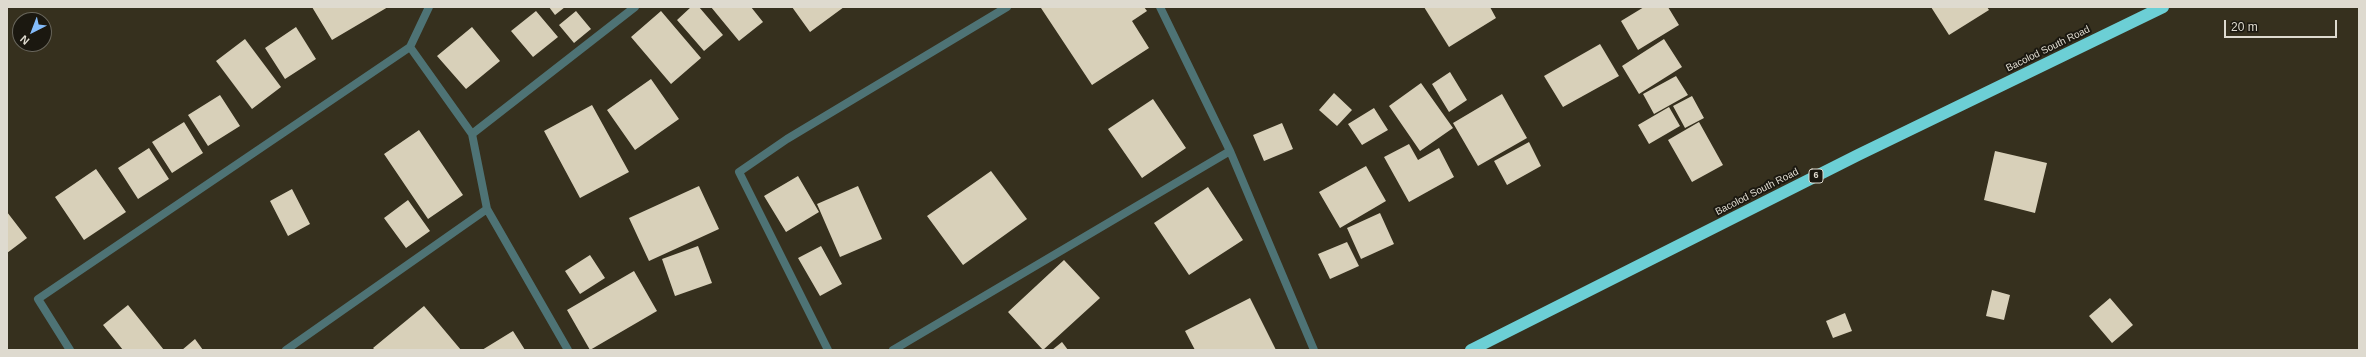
<!DOCTYPE html>
<html>
<head>
<meta charset="utf-8">
<style>
  body { margin:0 }
  #map { position:relative; width:2366px; height:357px; overflow:hidden; background:#36301e; font-family:Arial,sans-serif }
  canvas { display:block }
  .frame { position:absolute; inset:0; border:8px solid #dedacf; pointer-events:none }
  .north { position:absolute; left:12px; top:12px; width:40px; height:40px; box-sizing:border-box; background:#1b1810; border:1px solid #69665c; border-radius:50%; rotate:222deg; font-size:11px; font-weight:700; line-height:16px; text-align:center; color:#dedacf }
  .north::after { content:''; display:block; margin:auto; width:14px; height:18px; background:#84bcfb; clip-path:polygon(50% 0,100% 100%,50% 72%,0 100%) }
  .scale { position:absolute; left:2224px; top:20px; width:113px; height:18px; box-sizing:border-box; border:2px solid #dedacf; border-top:0; padding-left:5px; font-size:12px; line-height:14px; white-space:nowrap; color:#dedacf; -webkit-text-stroke:3px #1b1810; paint-order:stroke }
</style>
</head>
<body>
<div id="map">
<canvas width="2366" height="357"></canvas>
<div class="frame"></div>
<div class="north">N</div>
<div class="scale">20 m</div>
</div>
<script>
const context = document.querySelector('canvas').getContext('2d');
context.lineJoin = 'round';
function fill(path, color) { context.fillStyle = color; context.fill(path, 'evenodd'); }
const poly = rows => new Path2D(rows.map(r => 'M' + r).join(''));
function strokePath(path, color, width, dash) { context.strokeStyle = color; context.lineWidth = width; context.lineCap = dash ? 'butt' : 'round'; context.setLineDash(dash || []); context.stroke(path); }
function drawText(font, color, halo, rows, align = 'center') {
  context.font = font + ' Arial,sans-serif'; context.lineWidth = 4; context.setLineDash([]); context.textBaseline = 'middle'; context.strokeStyle = halo; context.fillStyle = color; for (const [text, x, y, turn = 0] of rows) {
    context.save(); context.translate(x, y); context.rotate((+turn || 0) * Math.PI / 180); context.textAlign = isNaN(turn) ? turn : align; if (halo) context.strokeText(text, 0, 0); context.fillText(text, 0, 0); context.restore();
  }
}
const building = poly([
  [312,7,388,7,332,40],
  [549,7,565,7,555,15],
  [691,7,699,7,723,35,704,51,677,20],
  [711,7,751,7,763,22,739,41],
  [792,7,844,7,810,32],
  [1043,7,1144,7,1147,11,1132,21,1149,48,1092,85,1041,8],
  [1424,7,1490,7,1496,18,1449,47],
  [1644,7,1668,7,1679,25,1638,50,1621,21],
  [1931,7,1987,7,1989,10,1949,35],
  [536,11,558,37,533,57,511,31],
  [576,11,591,29,574,43,559,25],
  [661,11,701,58,671,84,631,37],
  [296,27,316,59,285,79,265,48],
  [472,27,500,61,466,89,437,56],
  [245,39,281,87,252,109,216,61],
  [1664,39,1682,67,1639,94,1622,66],
  [1600,44,1619,76,1563,107,1544,76],
  [1450,72,1467,100,1449,112,1432,84],
  [1676,76,1688,95,1654,114,1643,94],
  [651,79,679,119,635,150,607,110],
  [1421,83,1453,128,1420,151,1389,106],
  [1334,93,1352,110,1337,126,1319,110],
  [1502,94,1527,138,1478,166,1453,123],
  [220,95,240,126,208,146,188,115],
  [1692,96,1704,118,1685,128,1673,106],
  [1153,99,1186,148,1142,178,1108,129],
  [592,105,629,172,580,198,544,131],
  [1669,107,1680,126,1649,144,1638,125],
  [1374,108,1388,130,1362,145,1348,124],
  [184,122,203,153,172,173,152,142],
  [1699,122,1723,165,1692,182,1668,140],
  [1282,123,1293,149,1264,161,1253,135],
  [419,130,463,195,428,219,384,154],
  [1529,142,1541,166,1507,185,1494,161],
  [1409,144,1418,160,1439,148,1454,177,1409,202,1384,157],
  [149,148,169,179,138,199,118,168],
  [1995,151,2047,163,2035,213,1984,200],
  [1366,166,1386,201,1340,228,1319,192],
  [96,169,126,212,84,240,55,197],
  [991,171,1027,219,963,265,927,216],
  [798,176,819,212,786,232,764,196],
  [699,186,719,229,649,261,629,218],
  [858,186,882,239,840,257,817,204],
  [1208,187,1243,240,1189,275,1154,223],
  [292,189,310,224,288,236,270,201],
  [408,200,430,231,406,248,384,218],
  [7,212,27,238,7,253],
  [1380,213,1394,244,1361,259,1347,228],
  [1347,242,1359,266,1330,279,1318,254],
  [698,246,712,283,675,296,662,259],
  [821,246,842,284,820,296,798,258],
  [590,255,605,278,580,294,565,271],
  [1064,260,1100,298,1043,350,1008,312],
  [634,271,657,311,590,350,567,310],
  [1992,290,2010,295,2004,320,1986,316],
  [1250,298,1276,350,1195,350,1185,331],
  [2110,298,2133,325,2112,343,2089,316],
  [128,305,164,350,123,350,103,325],
  [424,306,461,350,375,350,373,348],
  [1845,313,1852,331,1833,338,1826,321],
  [513,331,525,350,482,350],
  [195,339,203,350,182,350],
  [1062,342,1068,350,1052,350]
]);
const street = poly([
  [1160,7,1230,151,1314,350],
  [410,47,472,134,487,209,568,350],
  [472,134,635,7],
  [70,350,38,299,410,47,429,7],
  [286,350,487,209],
  [828,350,739,172,787,139,1007,7],
  [893,350,1230,151]
]);
const highway = poly([
  [1471,350,1858,155,2163,7]
]);
const shields = [
  [1816,176,14]
];
const shieldNames = [
  ["6",1816,176]
];
const streetNames = [
  ["Bacolod South Road",2048,49,-26],
  ["Bacolod South Road",1757,192,-27]
];
fill(building, '#d8d0b9');
strokePath(street, '#4e7375', 8);
strokePath(highway, '#6ccfd5', 12);
for (const [x, y, w] of shields) { const box = new Path2D(); box.roundRect(x - w / 2, y - 7, w, 14, 3); context.fillStyle = '#1b1810'; context.fill(box); strokePath(box, '#dedacf', 1); }
drawText('bold 9px', '#dedacf', null, shieldNames);
drawText('10px', '#dedacf', '#1b1810', streetNames);
</script>
</body>
</html>
